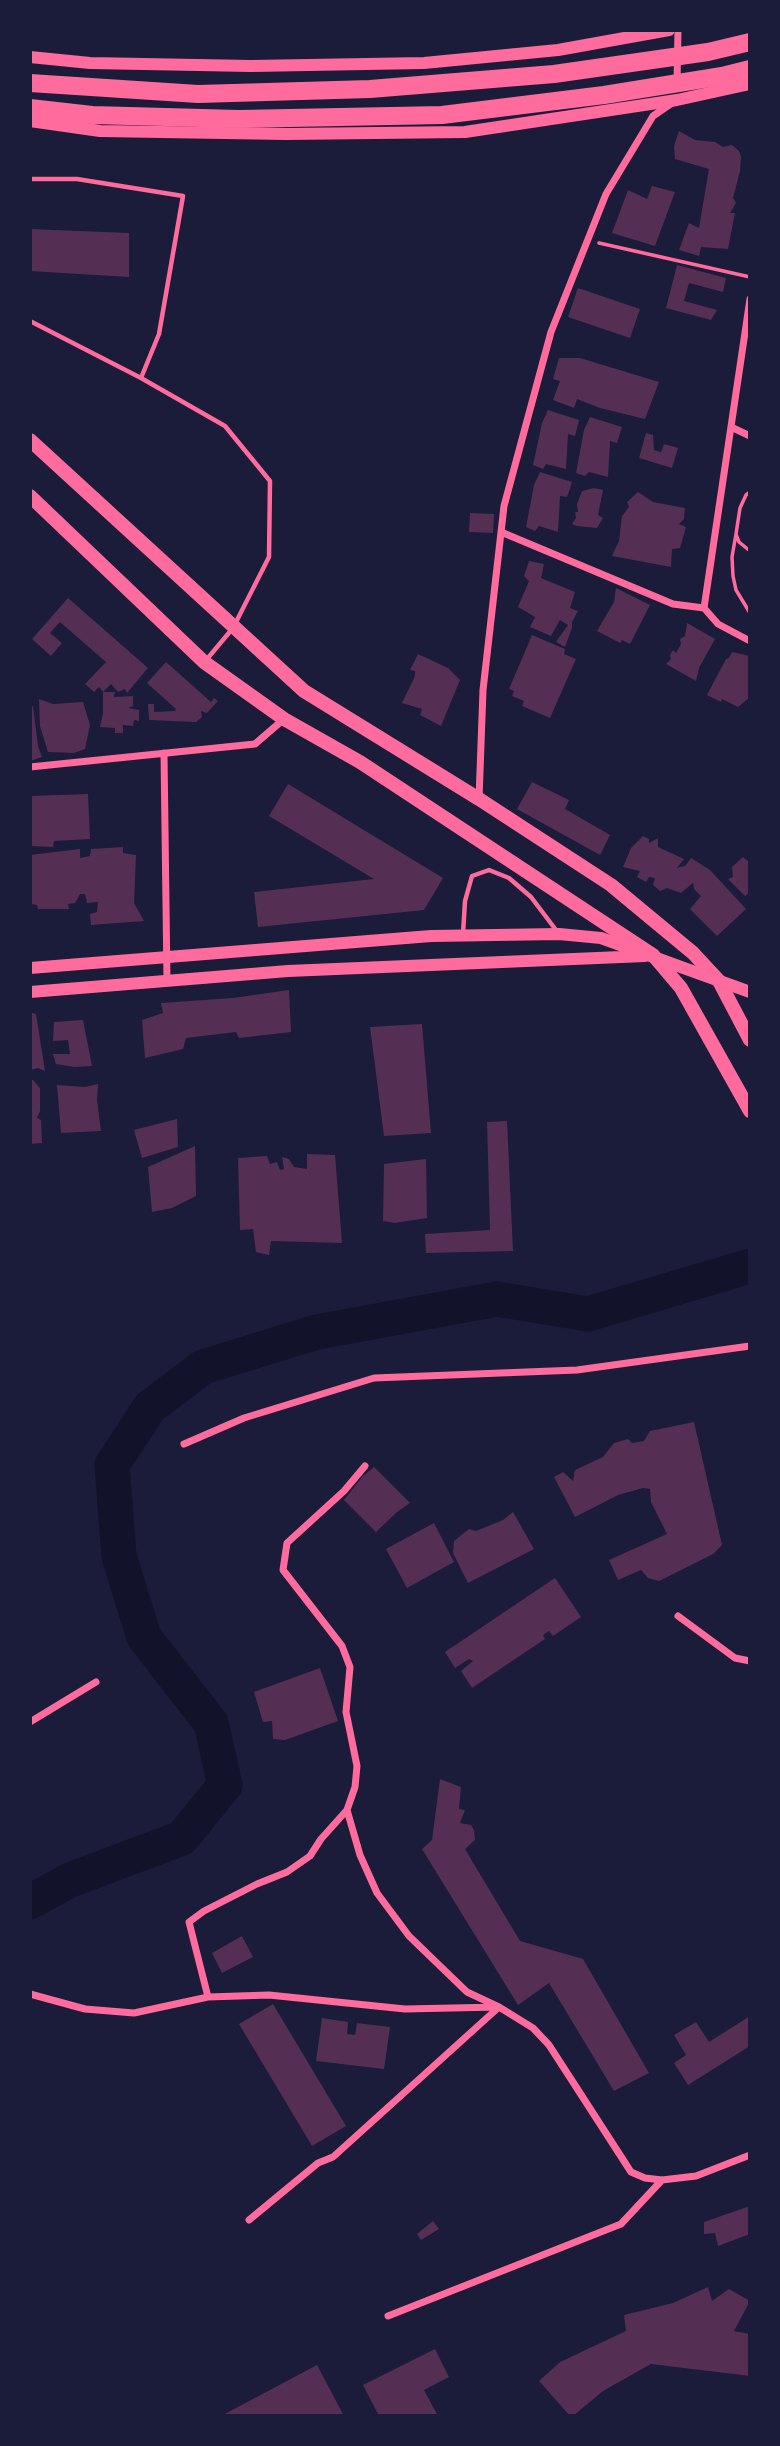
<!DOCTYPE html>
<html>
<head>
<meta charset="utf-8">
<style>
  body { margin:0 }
  #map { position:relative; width:780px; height:2446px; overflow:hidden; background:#1b1b3a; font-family:"Nunito Sans",sans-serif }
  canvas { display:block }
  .frame { position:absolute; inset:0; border:32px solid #1b1b3a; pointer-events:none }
</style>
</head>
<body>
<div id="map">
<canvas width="780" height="2446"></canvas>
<div class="frame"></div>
</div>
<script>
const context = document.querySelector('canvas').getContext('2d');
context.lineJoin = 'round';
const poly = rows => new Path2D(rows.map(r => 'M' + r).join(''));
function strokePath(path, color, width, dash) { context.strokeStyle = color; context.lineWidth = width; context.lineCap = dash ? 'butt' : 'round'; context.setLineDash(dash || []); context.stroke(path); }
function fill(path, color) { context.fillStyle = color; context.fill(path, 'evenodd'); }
const river = poly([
  [30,1902,70,1880,182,1838,225,1785,211,1723,144,1637,119,1556,112,1465,150,1407,203,1367,317,1332,497,1299,588,1314,750,1266]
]);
const building = poly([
  [679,131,695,140,715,142,723,147,732,145,739,151,741,157,740,171,733,198,736,203,730,213,735,213,728,249,701,247,699,256,679,250,689,223,699,228,709,169,675,159,674,146],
  [652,186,675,192,655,246,612,233,628,190,647,199],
  [30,229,129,233,129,277,30,271],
  [677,265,726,278,723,292,689,283,684,301,717,310,711,320,666,308],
  [578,288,640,309,630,338,568,317],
  [559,358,580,358,659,382,645,419,600,408,577,399,574,408,553,400,560,381,553,379],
  [548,410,579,420,575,436,568,434,566,469,546,464,543,469,533,465,542,423],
  [590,417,622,427,617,443,610,441,608,477,589,472,585,476,576,473,584,430],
  [646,433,653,435,654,450,661,452,664,444,678,448,672,468,639,458],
  [540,472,572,482,567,497,560,496,558,532,539,526,535,531,526,527,534,485],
  [594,488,603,490,598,515,603,518,597,528,577,526,572,524,576,518,575,512,578,512,577,504,582,491],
  [638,492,653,502,685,508,684,519,679,524,686,527,680,548,672,549,671,567,612,556,619,541,622,516,629,507,627,502],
  [470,513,494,514,493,533,469,532],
  [529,561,544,564,541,578,575,592,570,608,578,611,572,622,572,628,565,647,556,642,568,625,560,620,551,636,530,627,535,617,518,607,529,581,524,576],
  [616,588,650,605,630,644,622,640,620,643,597,631,614,602],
  [68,598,148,668,127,693,125,689,118,692,111,684,103,692,99,687,94,692,85,684,106,662,60,622,50,633,62,643,51,656,32,639],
  [687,623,715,639,699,668,696,681,666,664,671,659,670,655,673,650,676,653,681,644,680,639,685,636],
  [532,635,565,649,564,654,576,659,550,718,522,706,524,701,512,696,514,691,509,689],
  [732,652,750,656,750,670,748,676,750,679,750,697,738,707,722,699,721,702,707,695,726,659,729,658],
  [418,654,448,668,460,680,441,726,420,715,422,709,402,703,415,676,415,671,410,670],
  [166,662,211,702,214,698,218,701,207,713,201,711,202,717,196,722,149,720,148,704,154,704,154,712,175,711,176,709,147,683],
  [103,692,115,692,114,697,133,696,133,706,128,708,139,710,139,721,134,720,133,726,123,725,123,733,115,733,115,728,100,727,103,713],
  [39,699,53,704,83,702,90,725,85,749,74,753,48,752,40,726],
  [33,706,38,746,42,757,30,761,30,707],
  [532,782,569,800,565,809,610,835,600,855,517,809],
  [288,784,443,878,424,910,258,927,254,892,374,879,269,816],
  [88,794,90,839,54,841,53,847,30,846,30,796],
  [643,836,649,839,649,843,658,838,658,847,684,859,677,868,685,866,691,858,710,870,746,909,717,936,690,909,701,896,694,889,693,883,681,893,667,888,660,891,653,885,655,878,649,877,646,882,637,877,640,871,623,867,631,848],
  [123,847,123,853,136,855,134,903,144,921,91,925,90,914,97,912,98,902,87,903,85,894,80,894,75,903,68,904,69,909,38,909,37,905,30,904,30,855,80,849,80,858,90,856,91,849],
  [743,857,748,861,750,860,750,892,745,896,728,879,733,877,732,867],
  [289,990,291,1032,239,1038,236,1032,186,1038,183,1049,145,1058,142,1020,163,1013,161,1003,233,998],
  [30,1012,36,1014,45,1071,38,1068,30,1070],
  [83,1020,92,1066,74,1067,56,1064,53,1054,70,1054,68,1040,53,1041,54,1022],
  [422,1024,431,1133,384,1136,370,1027],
  [30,1080,33,1080,40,1088,40,1111,37,1118,41,1120,42,1143,30,1144],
  [98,1084,97,1100,101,1131,61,1133,57,1085,85,1087],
  [177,1119,178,1147,142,1158,134,1130],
  [507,1121,513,1251,426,1253,425,1234,490,1230,487,1122],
  [195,1146,196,1196,172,1208,152,1212,148,1167],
  [307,1154,335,1155,342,1243,271,1241,269,1255,256,1252,253,1229,240,1230,238,1158,267,1156,270,1164,277,1162,280,1170,284,1169,282,1157,289,1159,294,1167,307,1169],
  [426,1159,427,1218,395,1223,383,1221,384,1164],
  [694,1422,722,1545,713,1554,659,1581,648,1578,641,1570,618,1580,609,1560,667,1534,651,1502,650,1489,643,1488,618,1495,575,1517,554,1477,563,1472,573,1481,575,1470,603,1457,614,1443,628,1439,632,1443,644,1441,650,1431],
  [374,1467,410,1503,397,1512,376,1532,344,1500,363,1476],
  [513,1512,534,1549,468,1583,453,1553,454,1541,469,1529,476,1531,503,1520],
  [434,1523,454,1562,407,1588,386,1549],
  [555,1578,581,1617,553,1636,549,1631,543,1635,545,1639,472,1688,461,1671,473,1661,469,1659,455,1668,445,1652],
  [320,1668,338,1721,285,1740,273,1739,272,1721,263,1722,254,1692],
  [440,1779,461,1787,459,1809,465,1810,460,1823,471,1825,474,1830,475,1840,465,1849,520,1941,583,1959,649,2073,614,2091,549,1983,518,2005,422,1849,432,1840],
  [242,1936,253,1957,222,1973,212,1953],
  [273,2004,346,2126,312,2146,239,2024],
  [750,2016,750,2046,688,2085,674,2063,686,2055,674,2035,696,2022,709,2042],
  [322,2018,348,2022,347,2034,355,2035,357,2023,390,2027,384,2069,316,2061],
  [750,2206,750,2234,718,2246,715,2233,704,2234,704,2222],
  [433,2221,439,2229,421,2240,417,2234],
  [708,2287,712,2301,729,2289,750,2301,734,2331,750,2334,750,2376,651,2364,603,2391,573,2416,570,2416,539,2381,560,2362,626,2331,624,2315,673,2303],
  [435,2349,449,2377,424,2390,438,2416,379,2416,363,2385],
  [317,2365,344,2416,221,2416]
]);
const path = poly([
  [599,243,750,277],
  [750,492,746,495,740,508,736,534,739,542,750,551],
  [736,534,732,557,733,576,736,590,750,613]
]);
const service = poly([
  [30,179,77,179,183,196,159,334,141,378],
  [30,321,141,378,225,426,270,481,269,557,233,628,207,659],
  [463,934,465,901,472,876,489,870,509,878,531,897,556,930]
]);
const minor = poly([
  [677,83,678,30],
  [750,299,704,608,718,624,750,641],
  [731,427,750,436],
  [501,532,673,604,704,608],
  [164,753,167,981],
  [30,767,255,744,284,719],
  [479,799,483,690,504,506,551,332,606,194,653,116,672,103],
  [184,1444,244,1418,374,1378,577,1370,750,1346],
  [678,1616,735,1658,750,1661],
  [30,1722,96,1682],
  [30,1994,85,2009,134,2013,208,1997,269,1995,405,2009,499,2007,533,2028,549,2045,631,2172,645,2178,662,2180,696,2176,750,2155],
  [208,1997,189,1922,204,1911,257,1884,287,1872,310,1856,321,1839,347,1810,355,1787,357,1766,346,1712,350,1667,342,1646,283,1570,287,1543,344,1491,365,1466],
  [249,2220,318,2163,333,2157,499,2007,467,1992,409,1936,377,1893,360,1855,347,1810],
  [388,2316,621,2224,662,2180]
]);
const tertiary = poly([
  [30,57,90,63,251,66,424,63,558,50,669,30],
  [30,121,100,131,286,134,465,132,677,100,750,84],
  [30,968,431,936,559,934,601,938,750,992],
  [30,992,288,971,645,956]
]);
const primary = poly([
  [30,440,304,691,479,799,611,885,693,953,719,981,750,1040],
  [30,496,204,662,284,719,360,762,653,955,681,988,750,1111]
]);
const motorway = poly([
  [30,83,198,94,370,89,554,74,708,52,750,42],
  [30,108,92,115,239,119,442,115,604,95,722,76,750,69]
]);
strokePath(river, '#12122b', 35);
fill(building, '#542f53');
strokePath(path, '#ff6b9d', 3.5);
strokePath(service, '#ff6b9d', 4.5);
strokePath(minor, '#ff6b9d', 7);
strokePath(tertiary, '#ff6b9d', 12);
strokePath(primary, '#ff6b9d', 14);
strokePath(motorway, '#ff6b9d', 18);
</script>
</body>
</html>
